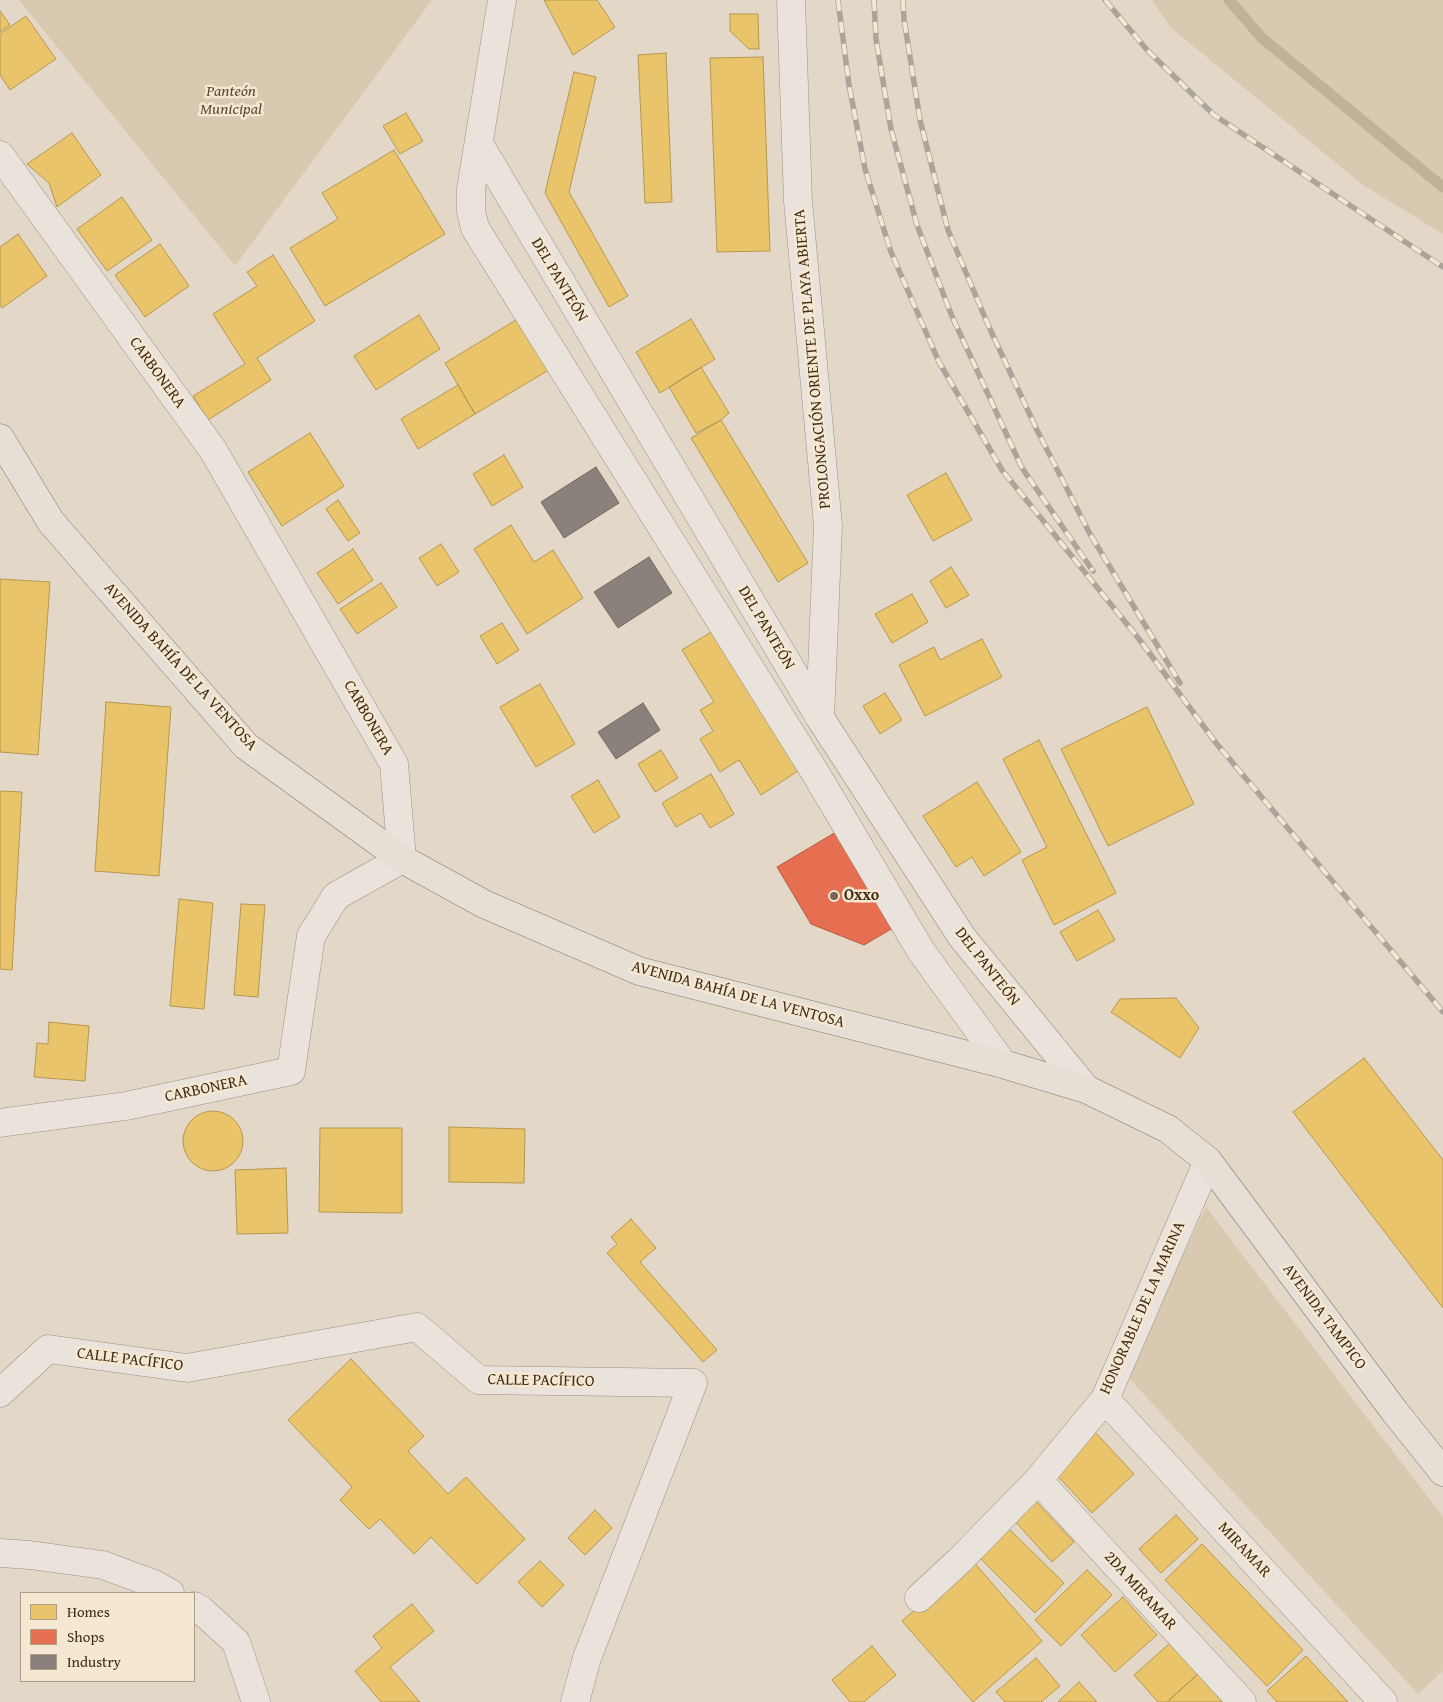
<!DOCTYPE html>
<html>
<head>
<meta charset="utf-8">
<style>
  body { margin:0 }
  #map { position:relative; width:1443px; height:1702px; overflow:hidden; background:#e3d8c7; font-family:"Gentium Book Plus",serif }
  canvas { display:block }
  .legend { position:absolute; left:20px; top:1592px; width:175px; height:90px; box-sizing:border-box; background:#f5e8d3; border:1px solid #ac9d87; margin:0; padding:6px 9px; list-style:none; font-size:15px; color:#3f2c15 }
  .legend li { display:flex; align-items:center; gap:10px; height:25px }
  .legend b { width:25px; border:1px solid #ac9d87 }
</style>
</head>
<body>
<div id="map">
<canvas width="1443" height="1702"></canvas>
<ul class="legend">
<li><b style="height:14px;background:#e9c46a"></b>Homes</li>
<li><b style="height:14px;background:#e76f51"></b>Shops</li>
<li><b style="height:14px;background:#8a817c"></b>Industry</li>
</ul>
</div>
<script>
const context = document.querySelector('canvas').getContext('2d');
context.lineJoin = 'round';
function fill(path, color) { context.fillStyle = color; context.fill(path, 'evenodd'); }
const poly = rows => new Path2D(rows.map(r => 'M' + r).join(''));
function strokePath(path, color, width, dash) { context.strokeStyle = color; context.lineWidth = width; context.lineCap = dash ? 'butt' : 'round'; context.setLineDash(dash || []); context.stroke(path); }
function drawText(font, color, halo, rows, align = 'center') {
  context.font = font + ' "Gentium Book Plus",serif'; context.lineWidth = 5; context.setLineDash([]); context.textBaseline = 'middle'; context.strokeStyle = halo; context.fillStyle = color; for (const [text, x, y, turn = 0] of rows) {
    context.save(); context.translate(x, y); context.rotate((+turn || 0) * Math.PI / 180); context.textAlign = isNaN(turn) ? turn : align; if (halo) context.strokeText(text, 0, 0); context.fillText(text, 0, 0); context.restore();
  }
}
const green = poly([
  [19,0,432,0,235,266],
  [1152,0,1443,0,1443,234,1363,185,1171,28],
  [1206,1207,1443,1517,1443,1671,1418,1694,1126,1375]
]);
const homes = poly([
  [544,0,597,0,615,27,573,55,544,0],
  [0,11,10,25,0,32,0,11],
  [730,14,758,14,759,49,749,49,730,31,730,14],
  [26,16,56,59,10,90,0,75,0,34,26,16],
  [666,53,672,202,645,203,638,55,666,53],
  [763,57,770,251,717,252,710,58,763,57],
  [574,72,596,77,569,192,628,296,609,307,545,193,574,72],
  [406,113,423,141,400,154,383,126,406,113],
  [72,133,101,175,57,207,49,183,27,164,72,133],
  [394,150,445,234,325,306,290,248,338,219,322,193,394,150],
  [122,197,152,240,107,271,77,229,122,197],
  [18,234,47,276,2,308,0,305,0,247,18,234],
  [160,244,189,286,145,317,115,275,160,244],
  [273,255,315,321,257,358,271,380,208,420,193,396,245,364,213,314,257,286,247,272,273,255],
  [419,315,440,349,376,390,354,356,419,315],
  [521,317,552,368,475,414,445,363,521,317],
  [691,319,715,359,660,393,636,352,691,319],
  [701,367,729,413,721,420,696,433,669,387,701,367],
  [458,385,475,414,418,449,401,419,458,385],
  [721,420,808,563,778,582,691,438,721,420],
  [310,433,344,486,282,526,248,472,310,433],
  [504,455,523,487,492,506,473,474,504,455],
  [946,473,972,520,933,541,907,495,946,473],
  [338,500,360,533,348,541,326,509,338,500],
  [511,525,534,562,553,550,583,598,527,634,474,549,511,525],
  [441,544,459,572,437,586,419,558,441,544],
  [353,549,373,580,338,604,317,573,353,549],
  [951,567,969,595,946,608,930,581,951,567],
  [0,579,50,582,38,755,0,752,0,579],
  [381,583,397,607,357,634,340,609,381,583],
  [912,594,928,622,892,643,875,614,912,594],
  [502,623,519,650,497,664,480,636,502,623],
  [711,632,798,771,761,795,739,760,720,772,700,739,713,731,700,710,714,702,682,650,711,632],
  [982,639,1002,677,925,716,899,665,934,647,940,660,982,639],
  [540,684,575,744,536,767,500,707,540,684],
  [885,693,902,720,880,734,863,706,885,693],
  [106,702,171,707,159,876,95,871,106,702],
  [1147,707,1194,804,1108,846,1061,749,1147,707],
  [1039,740,1116,893,1054,925,1022,860,1047,847,1003,759,1039,740],
  [661,750,678,778,655,792,638,764,661,750],
  [711,774,734,814,710,828,701,813,676,827,662,803,711,774],
  [598,780,620,817,594,833,571,796,598,780],
  [977,782,1021,852,984,876,972,857,956,867,923,816,977,782],
  [0,791,22,792,12,970,0,969,0,791],
  [179,899,213,903,204,1009,170,1006,179,899],
  [241,904,265,905,258,997,234,995,241,904],
  [1098,910,1115,940,1077,961,1060,932,1098,910],
  [1176,998,1199,1028,1180,1058,1111,1012,1120,999,1176,998],
  [49,1022,89,1026,85,1081,34,1077,37,1043,48,1044,49,1022],
  [1364,1058,1443,1160,1443,1308,1293,1112,1364,1058],
  '183 1141a30 30 0 1 1 60 0a30 30 0 1 1-60 0Z',
  [449,1127,525,1129,524,1183,449,1182,449,1127],
  [320,1128,402,1128,402,1213,319,1212,320,1128],
  [286,1168,288,1233,237,1234,235,1170,286,1168],
  [631,1219,656,1248,640,1262,717,1350,703,1362,607,1253,617,1244,611,1237,631,1219],
  [351,1359,424,1436,408,1451,448,1494,466,1477,525,1539,477,1584,431,1537,414,1554,380,1519,369,1529,340,1500,352,1487,288,1420,351,1359],
  [1095,1432,1134,1474,1092,1513,1053,1471,1095,1432],
  [1032,1497,1074,1542,1052,1562,1011,1517,1032,1497],
  [595,1510,612,1528,585,1555,568,1538,595,1510],
  [1176,1515,1198,1539,1161,1573,1139,1549,1176,1515],
  [1003,1523,1064,1583,1035,1613,974,1552,1003,1523],
  [1202,1544,1303,1650,1267,1686,1165,1580,1202,1544],
  [972,1560,1042,1641,973,1702,902,1621,972,1560],
  [540,1561,564,1585,542,1607,518,1582,540,1561],
  [1087,1570,1112,1595,1061,1646,1035,1620,1087,1570],
  [1123,1597,1157,1635,1115,1672,1081,1635,1123,1597],
  [412,1604,434,1631,390,1667,420,1702,381,1702,355,1671,382,1648,373,1636,412,1604],
  [1170,1643,1198,1674,1167,1702,1158,1702,1134,1675,1170,1643],
  [872,1646,896,1675,864,1702,850,1702,832,1680,872,1646],
  [1306,1656,1348,1702,1277,1702,1267,1691,1306,1656],
  [1036,1658,1060,1686,1041,1702,1005,1702,996,1692,1036,1658],
  [1198,1674,1223,1702,1167,1702,1198,1674],
  [1079,1682,1097,1702,1058,1702,1079,1682]
]);
const shops = poly([
  [836,832,893,928,864,945,811,924,777,867,836,832]
]);
const industry = poly([
  [596,467,619,503,564,538,541,502,596,467],
  [649,557,672,593,618,628,594,592,649,557],
  [643,703,660,730,616,759,598,732,643,703]
]);
const stream = poly([
  [1229,0,1262,38,1443,187]
]);
const minor = poly([
  [502,0,471,189,471,211,475,228,816,774,921,951,1003,1064],
  [791,0,798,201,828,526,820,718],
  [479,144,820,718,962,937,1086,1089],
  [0,155,213,450,394,764,402,859,336,896,311,936,291,1071,126,1106,0,1123],
  [0,1393,48,1349,187,1368,417,1327,479,1380,693,1383,587,1658,575,1702],
  [1105,1399,1383,1702],
  [1038,1480,1242,1702],
  [0,1553,30,1555,103,1565,154,1584,170,1593],
  [919,1598,960,1560,1038,1480,1105,1399,1208,1161],
  [194,1606,201,1610,236,1642,256,1702]
]);
const major = poly([
  [0,438,51,522,246,746,402,859,484,904,639,971,1003,1064,1086,1089,1168,1129,1208,1161,1395,1412,1443,1472]
]);
const rail = poly([
  [838,0,849,85,865,169,891,252,939,362,1002,470,1139,639,1216,743,1443,1012],
  [874,0,876,39,891,129,917,225,951,314,1022,468,1093,571],
  [903,0,904,19,920,120,948,230,989,327,1037,430,1090,534,1180,683],
  [1105,0,1148,51,1214,115,1443,267]
]);
const markers = [
  [834,896,5,"#786853"]
];
const parkNames = [
  ["Panteón",231,92],
  ["Municipal",231,110]
];
const streetNames = [
  ["DEL PANTEÓN",559,280,59],
  ["PROLONGACIÓN ORIENTE DE PLAYA ABIERTA",813,359,-95],
  ["CARBONERA",157,373,54],
  ["DEL PANTEÓN",766,628,59],
  ["AVENIDA BAHÍA DE LA VENTOSA",180,667,48],
  ["CARBONERA",368,718,60],
  ["DEL PANTEÓN",987,967,52],
  ["AVENIDA BAHÍA DE LA VENTOSA",738,995,15],
  ["CARBONERA",206,1089,-12],
  ["HONORABLE DE LA MARINA",1143,1308,-66],
  ["AVENIDA TAMPICO",1324,1317,53],
  ["CALLE PACÍFICO",130,1360,7],
  ["CALLE PACÍFICO",541,1381,1],
  ["MIRAMAR",1244,1550,47],
  ["2DA MIRAMAR",1140,1591,48]
];
const poiNames = [
  ["Oxxo",844,896]
];
fill(green, '#d9c9b1');
fill(homes, '#e9c46a');
strokePath(homes, '#b69650', 1);
fill(shops, '#e76f51');
strokePath(shops, '#b55b3f', 1);
fill(industry, '#8a817c');
strokePath(industry, '#74685d', 1);
strokePath(stream, '#c1b197', 11);
strokePath(minor, '#999084', 29);
strokePath(major, '#81796d', 29);
strokePath(minor, '#e9e3db', 28);
strokePath(major, '#e5dfd5', 28);
strokePath(rail, '#aaa49b', 5.5);
strokePath(rail, '#f5e8d3', 4, [11]);
for (const [x, y, r, color] of markers) { const dot = new Path2D(); dot.arc(x, y, r, 0, 2 * Math.PI); context.fillStyle = color; context.fill(dot); strokePath(dot, '#f5e8d3', 2); }
drawText('italic 16px', '#5c4931', '#f5e8d3', parkNames);
drawText('16px', '#3f2c15', '#f5e8d3', streetNames);
drawText('bold 16px', '#3f2c15', '#f5e8d3', poiNames, 'left');
</script>
</body>
</html>
